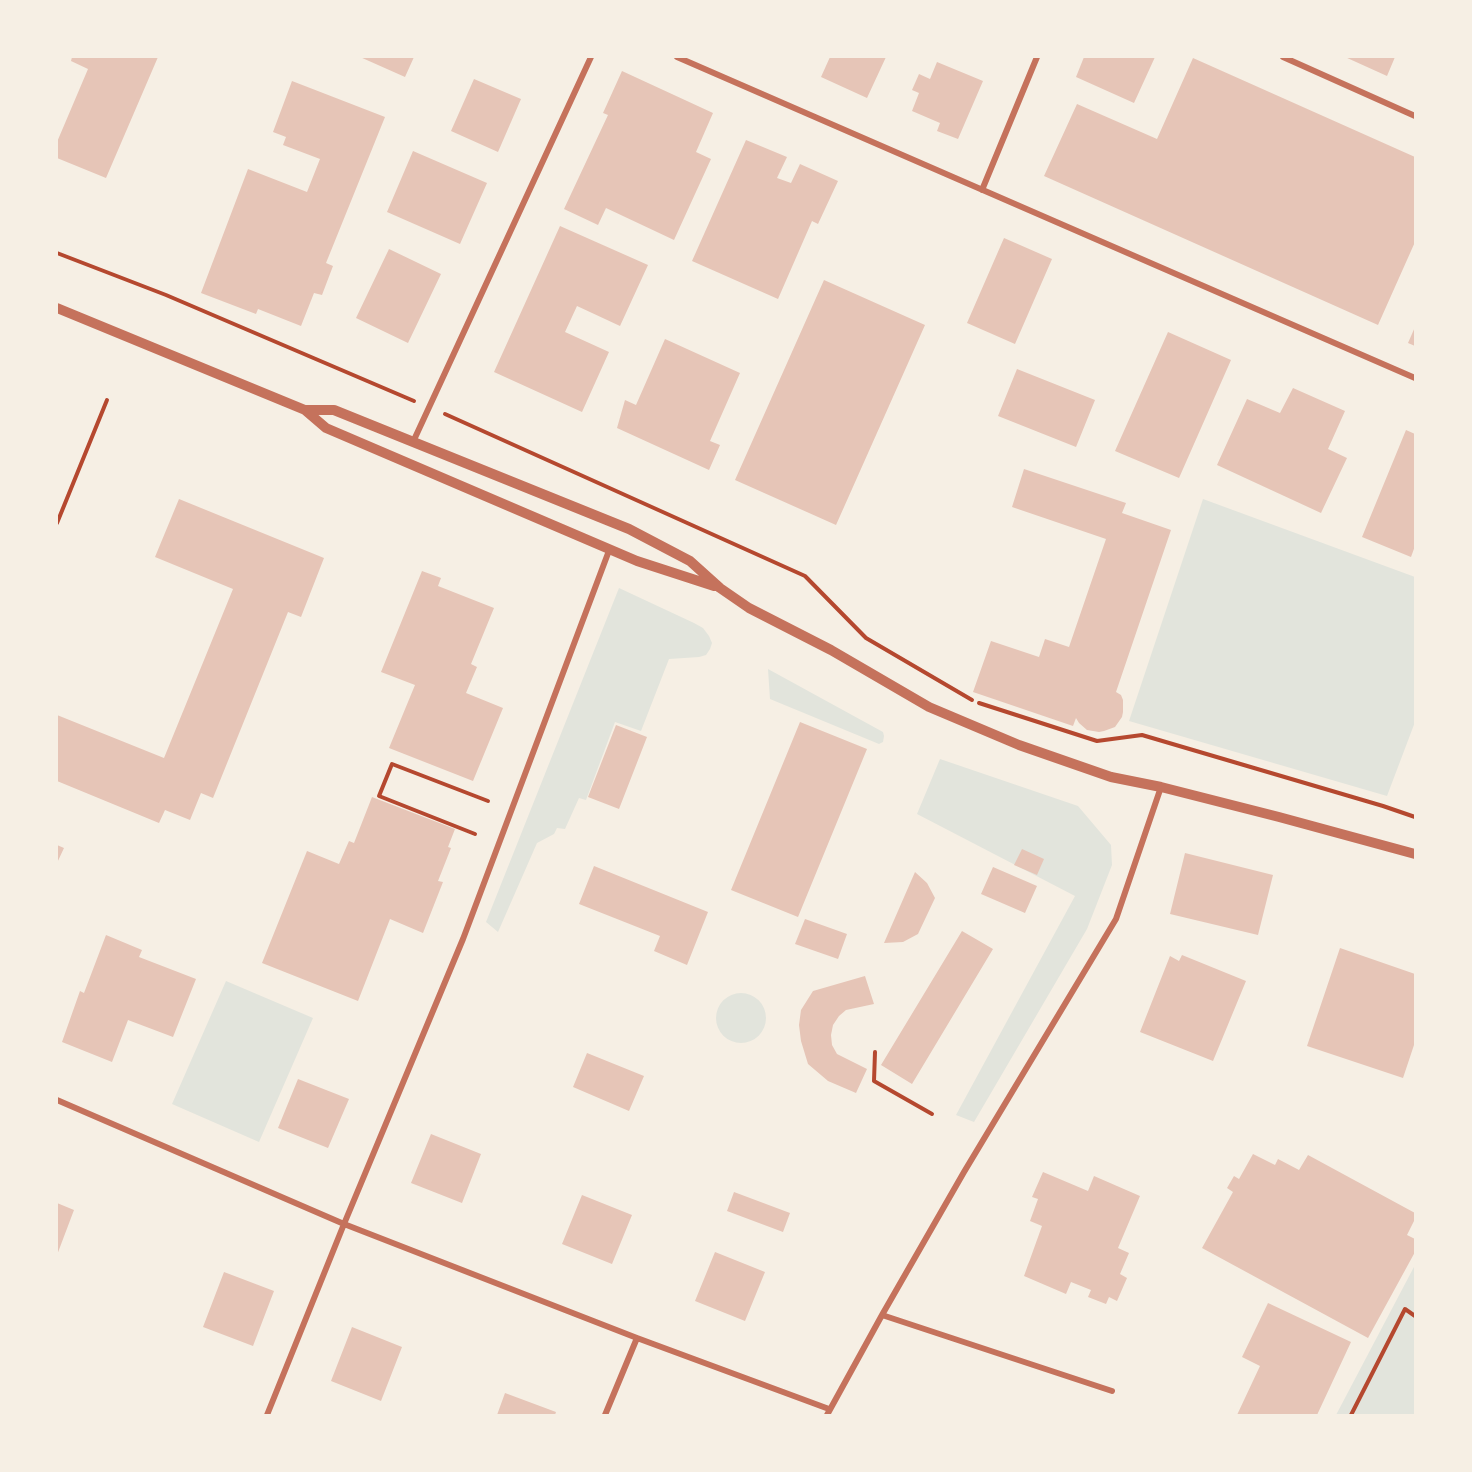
<!DOCTYPE html>
<html>
<head>
<meta charset="utf-8">
<style>
  body { margin:0 }
  #map { position:relative; width:1472px; height:1472px; overflow:hidden; background:#f6efe4; font-family:Spectral,serif }
  canvas { display:block }
  .frame { position:absolute; inset:0; border:58px solid #f6efe4; pointer-events:none }
</style>
</head>
<body>
<div id="map">
<canvas width="1472" height="1472"></canvas>
<div class="frame"></div>
</div>
<script>
const context = document.querySelector('canvas').getContext('2d');
context.lineJoin = 'round';
function fill(path, color) { context.fillStyle = color; context.fill(path, 'evenodd'); }
const poly = rows => new Path2D(rows.map(r => 'M' + r).join(''));
function strokePath(path, color, width, dash) { context.strokeStyle = color; context.lineWidth = width; context.lineCap = dash ? 'butt' : 'round'; context.setLineDash(dash || []); context.stroke(path); }
const green = poly([
  [1203,499,1415,577,1415,722,1387,796,1129,721],
  [619,588,694,623,703,628,709,636,712,643,710,649,706,655,699,657,669,659,641,731,615,722,586,800,579,798,565,829,557,828,554,834,537,843,498,932,486,922],
  [768,669,883,732,884,736,883,742,879,744,770,699],
  [940,759,1078,806,1111,845,1112,865,1087,929,974,1122,956,1115,1075,896,917,814],
  [226,981,313,1018,259,1142,172,1104],
  '716 1018a25 25 0 1 1 50 0a25 25 0 1 1-50 0Z',
  [1415,1265,1415,1415,1336,1415]
]);
const building = poly([
  [72,57,158,57,106,178,57,158,57,142,88,69,71,61],
  [360,57,414,57,405,77],
  [830,57,886,57,867,98,821,77],
  [1084,57,1155,57,1134,103,1076,77],
  [1345,57,1395,57,1387,76],
  [1193,58,1415,157,1415,242,1378,325,1044,176,1077,104,1157,139],
  [937,62,983,81,958,139,937,131,940,123,912,111,919,93,912,90,919,74,930,79],
  [622,71,713,113,696,152,711,159,674,240,606,208,598,225,564,209,608,115,603,113],
  [474,79,521,99,498,152,451,131],
  [292,81,385,117,326,263,333,266,322,295,314,293,301,326,258,309,256,314,201,293,248,169,307,192,320,159,283,145,286,137,273,132],
  [746,140,787,157,777,178,791,183,800,164,838,181,818,224,812,221,778,299,692,261],
  [413,151,487,183,460,244,387,212],
  [560,226,648,265,620,326,577,306,565,332,609,352,582,412,494,372],
  [1004,238,1052,259,1015,344,967,323],
  [389,249,441,274,408,343,356,318],
  [824,280,925,325,836,525,735,480],
  [1415,327,1415,346,1408,343],
  [1168,332,1231,360,1179,478,1115,451],
  [665,339,740,373,710,441,720,445,709,470,617,428,625,400,636,405],
  [1017,369,1095,400,1076,447,998,416],
  [1293,388,1345,411,1328,449,1347,458,1321,513,1217,465,1247,399,1280,413],
  [1406,430,1415,434,1415,546,1411,557,1362,537],
  [1024,469,1126,503,1122,513,1171,530,1116,692,1121,695,1123,700,1123,712,1122,717,1115,727,1104,731,1099,732,1087,730,1079,723,1076,718,1073,726,973,692,991,641,1039,657,1045,639,1069,647,1106,539,1012,507],
  [179,499,324,558,301,617,288,612,213,798,201,793,190,820,165,810,159,823,57,781,57,715,164,758,233,589,155,557],
  [422,571,441,578,438,586,494,608,471,664,477,667,466,693,503,708,473,781,389,748,415,685,381,672],
  [800,722,867,749,798,917,731,890],
  [616,725,647,737,619,809,588,797],
  [372,797,455,829,448,847,451,848,438,881,443,882,423,933,390,919,358,1001,262,963,307,851,339,864,349,841,354,843],
  [57,845,64,848,57,863],
  [1022,849,1044,859,1037,875,1014,865],
  [1185,853,1273,875,1258,935,1170,914],
  [594,866,708,912,687,965,654,951,660,936,579,904],
  [993,867,1037,886,1025,913,981,894],
  [915,872,927,883,935,898,918,934,903,942,884,943],
  [805,919,847,934,838,959,795,944],
  [962,931,993,949,912,1084,881,1065],
  [106,935,142,950,139,957,196,979,173,1037,128,1020,112,1062,62,1042,80,991,84,993],
  [1340,948,1415,974,1415,1042,1403,1078,1307,1046],
  [1182,955,1246,981,1213,1061,1140,1032,1170,956,1179,961],
  [865,976,874,1004,846,1010,839,1016,833,1025,831,1035,832,1045,837,1054,867,1069,856,1093,828,1081,808,1064,801,1041,799,1025,801,1010,813,991],
  [587,1053,644,1076,629,1111,573,1087],
  [298,1079,349,1099,328,1148,278,1128],
  [431,1134,481,1154,462,1203,411,1183],
  [1253,1154,1275,1165,1278,1159,1299,1170,1308,1155,1415,1213,1415,1219,1407,1235,1415,1239,1415,1252,1368,1338,1202,1248,1233,1192,1227,1188,1234,1176,1239,1179],
  [1043,1172,1088,1191,1094,1176,1140,1196,1118,1248,1129,1253,1120,1274,1127,1278,1117,1301,1109,1297,1106,1304,1088,1297,1091,1290,1071,1282,1066,1294,1024,1276,1042,1226,1030,1221,1038,1199,1032,1197],
  [734,1192,790,1213,783,1232,727,1211],
  [582,1195,632,1215,612,1264,562,1244],
  [57,1203,74,1210,57,1255],
  [715,1252,765,1272,745,1321,695,1301],
  [224,1272,274,1291,253,1346,203,1327],
  [1268,1303,1351,1342,1317,1415,1237,1415,1260,1366,1242,1357],
  [352,1327,402,1347,381,1401,331,1381],
  [505,1393,556,1412,555,1415,497,1415]
]);
const path = poly([
  [57,253,166,295,414,401],
  [445,414,805,576,866,638,972,700],
  [57,523,107,400],
  [979,703,1097,741,1142,735,1383,806,1415,817],
  [475,834,379,796,392,764,488,801],
  [875,1052,874,1081,932,1114],
  [1351,1415,1405,1309,1415,1316]
]);
const minor = poly([
  [677,57,1415,378],
  [1283,57,1415,116],
  [982,190,1037,57],
  [413,442,591,57],
  [57,1100,344,1224,637,1338,829,1409],
  [882,1315,1112,1391],
  [267,1415,344,1224,463,939,610,548],
  [605,1415,637,1338],
  [827,1415,882,1315,964,1172,1116,919,1161,787]
]);
const tertiary = poly([
  [57,308,305,410,326,428,637,561,714,586],
  [305,410,334,410,629,529,690,561,720,588,749,608,831,650,929,707,1019,745,1111,777,1161,787,1279,817,1415,854]
]);
fill(green, '#e2e4dc');
fill(building, '#e6c5b7');
strokePath(path, '#b5482f', 4);
strokePath(minor, '#c5725c', 6);
strokePath(tertiary, '#c5725c', 10);
</script>
</body>
</html>
